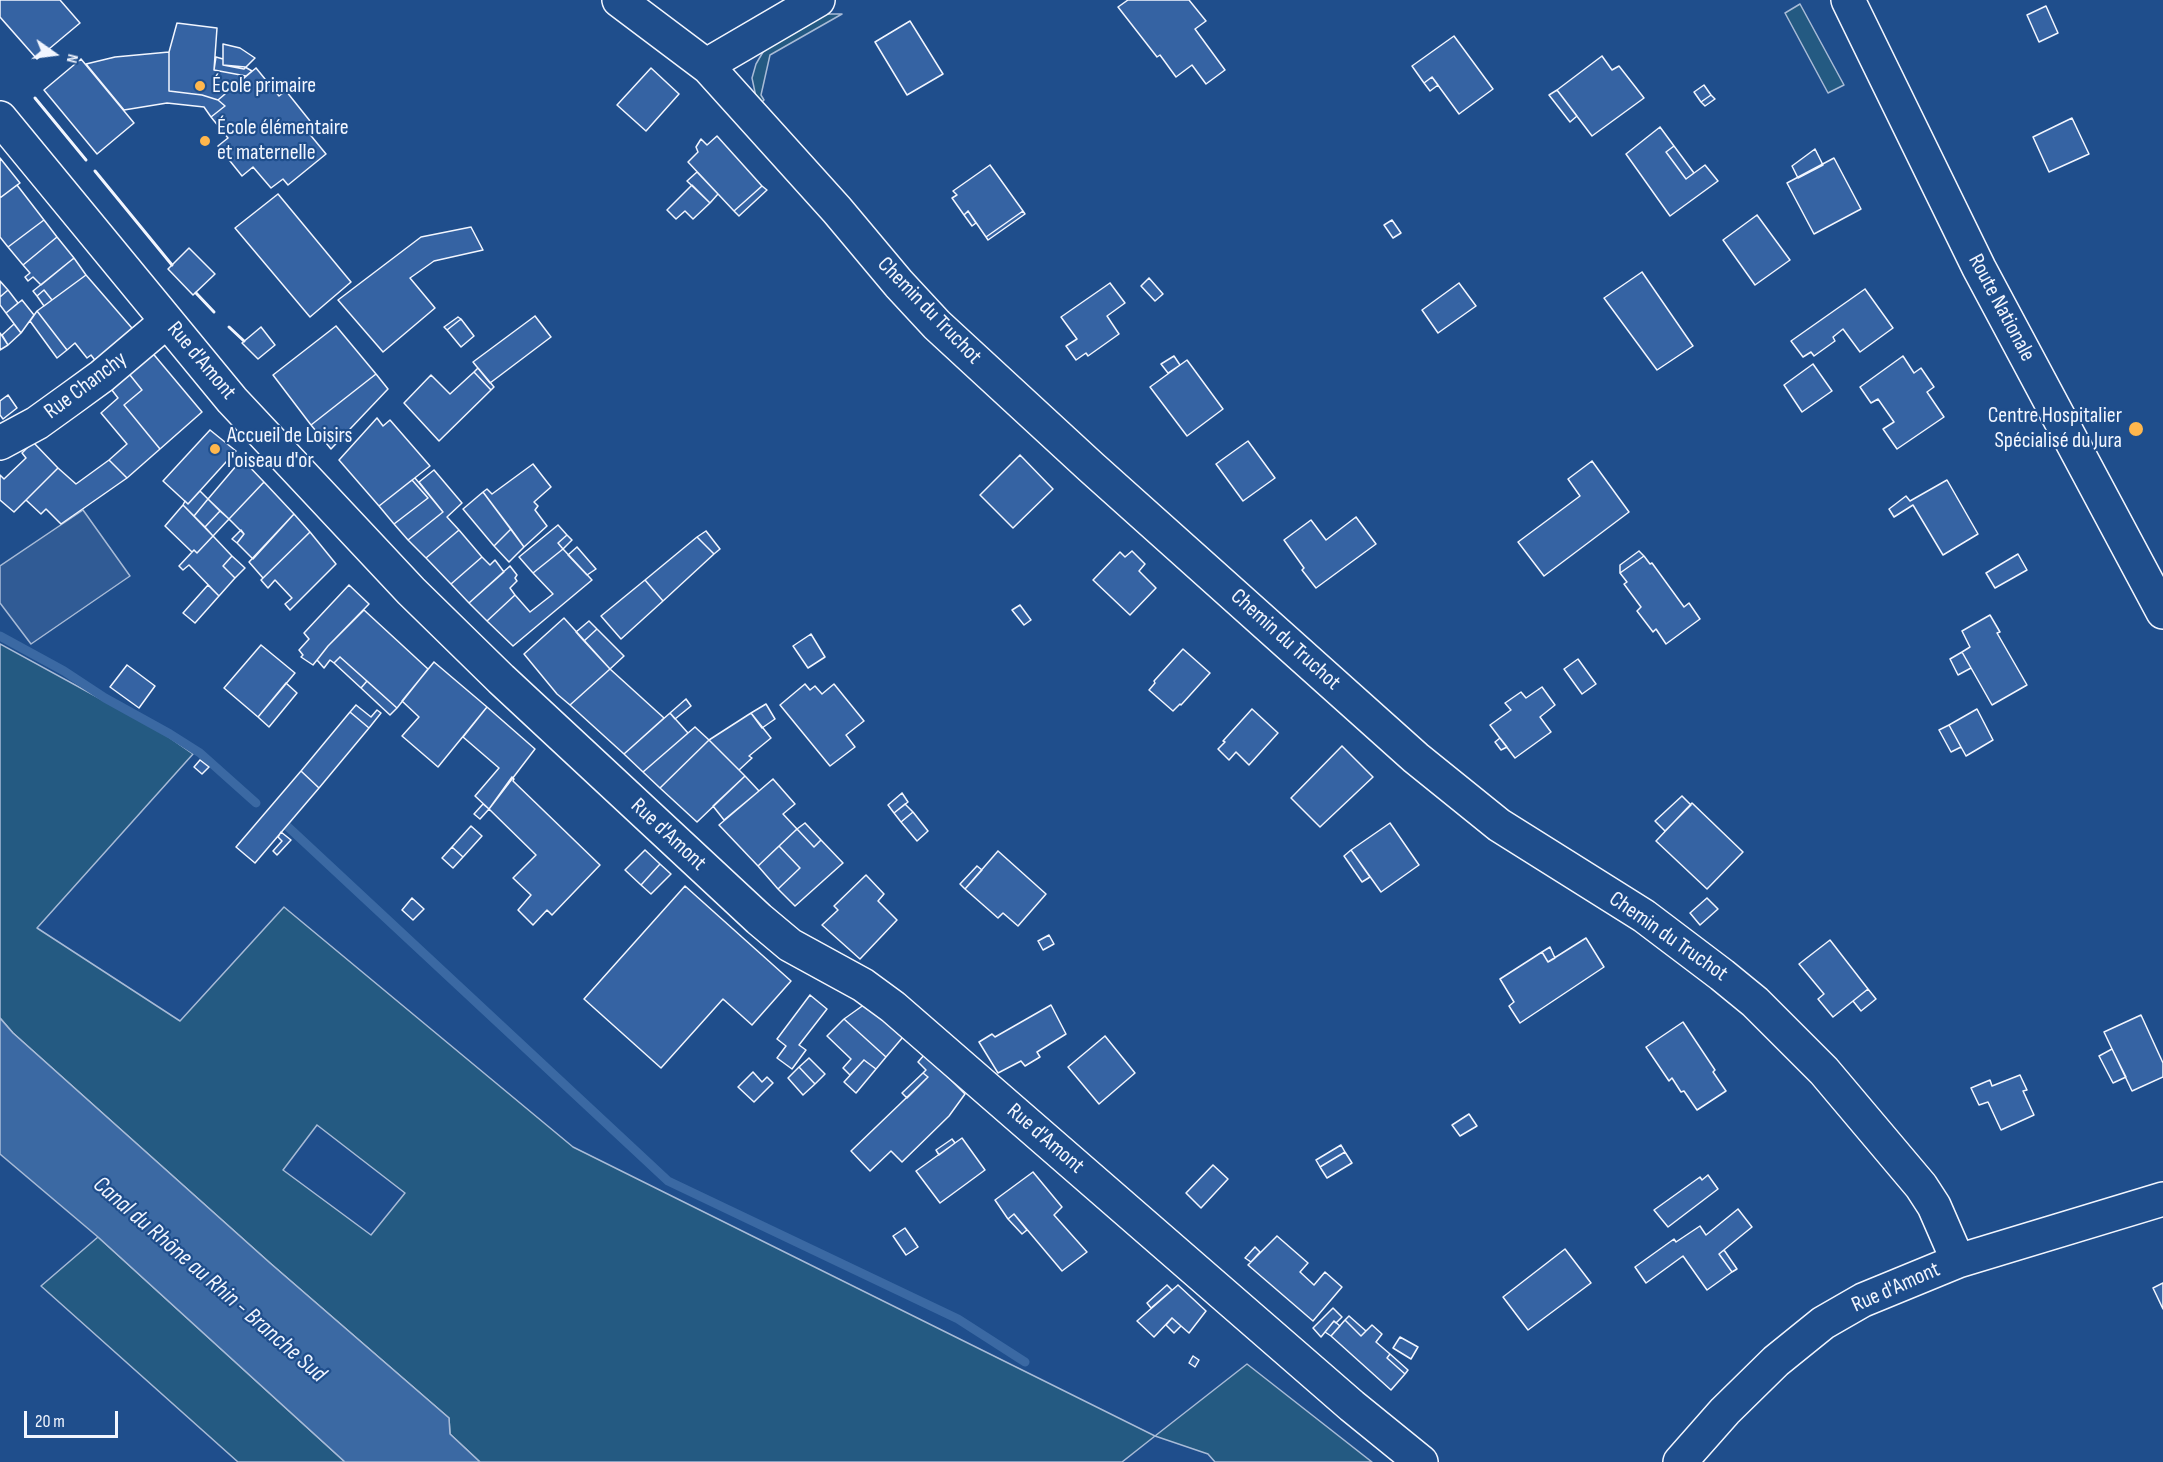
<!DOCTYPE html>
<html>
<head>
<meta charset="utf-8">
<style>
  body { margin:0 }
  #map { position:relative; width:2163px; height:1462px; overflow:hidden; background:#1f4e8c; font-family:"Sofia Sans Condensed",sans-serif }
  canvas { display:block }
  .north { position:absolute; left:24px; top:24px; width:60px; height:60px; -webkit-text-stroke:4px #1f4e8c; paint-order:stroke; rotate:104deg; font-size:16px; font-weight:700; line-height:24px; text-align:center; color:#f2f6ff }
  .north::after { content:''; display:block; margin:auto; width:21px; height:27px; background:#f2f6ff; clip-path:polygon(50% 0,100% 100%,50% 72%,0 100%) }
  .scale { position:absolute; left:24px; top:1411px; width:94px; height:27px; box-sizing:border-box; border:3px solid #f2f6ff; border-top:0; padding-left:8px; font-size:18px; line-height:21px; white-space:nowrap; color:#f2f6ff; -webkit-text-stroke:4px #1f4e8c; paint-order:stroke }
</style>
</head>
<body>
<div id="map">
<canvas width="2163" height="1462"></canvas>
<div class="north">N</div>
<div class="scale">20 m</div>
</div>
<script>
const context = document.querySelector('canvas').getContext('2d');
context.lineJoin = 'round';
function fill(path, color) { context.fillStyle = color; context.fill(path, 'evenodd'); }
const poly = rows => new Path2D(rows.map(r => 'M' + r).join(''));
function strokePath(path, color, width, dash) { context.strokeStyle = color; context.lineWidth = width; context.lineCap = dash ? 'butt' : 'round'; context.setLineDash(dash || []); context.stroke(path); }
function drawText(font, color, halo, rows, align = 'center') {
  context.font = font + ' "Sofia Sans Condensed",sans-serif'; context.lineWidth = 4.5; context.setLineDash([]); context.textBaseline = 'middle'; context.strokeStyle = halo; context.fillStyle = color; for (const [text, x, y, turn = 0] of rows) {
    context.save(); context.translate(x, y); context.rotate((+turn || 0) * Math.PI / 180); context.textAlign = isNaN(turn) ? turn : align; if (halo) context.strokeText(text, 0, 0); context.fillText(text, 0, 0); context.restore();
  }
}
const green = poly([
  [1800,4,1844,85,1828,93,1785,13,1800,4],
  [828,14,842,14,770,55,761,95,764,100,761,103,756,97,752,78,756,64,763,52,776,40,816,16,828,14],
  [0,644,163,733,193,754,37,928,180,1021,284,907,573,1147,1155,1436,1247,1364,1372,1462,1215,1462,1208,1454,1155,1436,1122,1462,480,1462,450,1434,449,1418,270,1263,13,1033,0,1018,0,644],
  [317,1125,405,1193,371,1235,283,1170,317,1125],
  [98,1237,345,1462,238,1462,41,1286,98,1237]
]);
const parking = poly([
  [83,510,130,576,31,644,0,603,0,566,83,510]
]);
const water = poly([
  [0,1018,13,1033,270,1263,449,1418,450,1434,480,1462,345,1462,98,1237,0,1154,0,1018]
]);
const stream = poly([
  [0,636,64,671,105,698,170,734,200,753,256,803],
  [287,826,668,1181,958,1319,1025,1362]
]);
const building = poly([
  [0,0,60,0,80,23,37,59,0,17,0,0],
  [1128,0,1189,0,1206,21,1195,29,1225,70,1206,84,1192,65,1176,77,1160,55,1157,57,1118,7,1128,0],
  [2046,6,2058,33,2039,42,2027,15,2046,6],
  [910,21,943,74,907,95,875,42,910,21],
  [177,23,217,28,214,70,246,76,218,100,202,95,169,91,169,52,177,23],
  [1454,36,1493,89,1459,114,1432,77,1424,83,1412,66,1454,36],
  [223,44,240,48,255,58,244,69,223,65,223,44],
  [169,52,169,91,202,95,218,100,225,106,211,117,204,107,167,103,124,110,86,64,115,57,169,52],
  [1602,56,1612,70,1619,66,1644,98,1592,136,1557,90,1602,56],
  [216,57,223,59,223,65,245,67,252,71,246,76,214,70,216,57],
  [81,59,134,123,97,154,44,90,81,59],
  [256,68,279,96,286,91,310,121,303,126,326,154,288,185,283,179,271,188,253,167,242,176,218,146,228,138,211,117,225,106,218,100,256,68],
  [651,68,679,94,646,131,617,105,651,68],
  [1432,77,1438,85,1430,91,1424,83,1432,77],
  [1704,85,1711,95,1701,102,1694,92,1704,85],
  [1557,90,1577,116,1570,122,1549,95,1557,90],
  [1711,95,1715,99,1705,106,1701,102,1711,95],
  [2072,118,2089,154,2049,172,2033,137,2072,118],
  [1660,127,1674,146,1666,152,1686,179,1705,165,1718,181,1670,216,1626,154,1660,127],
  [717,136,762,186,734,211,688,162,698,152,696,147,701,139,707,145,717,136],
  [1674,146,1694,173,1686,179,1666,152,1674,146],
  [1815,149,1823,165,1798,178,1792,166,1815,149],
  [0,158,20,183,0,198,0,158],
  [1834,158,1861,209,1814,234,1787,183,1834,158],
  [990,165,1023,211,986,237,968,211,964,215,952,198,957,195,953,191,990,165],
  [697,172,718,194,710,203,687,181,697,172],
  [17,185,44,220,8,247,0,237,0,198,17,185],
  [692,185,710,203,693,219,685,211,676,219,667,210,692,185],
  [762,186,767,190,739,216,734,211,762,186],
  [278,194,351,282,310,317,235,228,278,194],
  [968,211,976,223,972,226,964,215,968,211],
  [1023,211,1025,214,988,240,986,237,1023,211],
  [1757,215,1790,260,1755,285,1723,240,1757,215],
  [44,220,57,237,23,265,8,247,44,220],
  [1392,220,1401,233,1393,238,1384,225,1392,220],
  [471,227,483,250,434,261,410,278,435,308,383,352,338,300,421,237,471,227],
  [57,237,74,258,41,285,33,277,28,281,25,277,30,273,23,265,57,237],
  [189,248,215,274,193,295,168,269,189,248],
  [74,258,86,275,52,300,44,290,37,296,33,291,74,258],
  [1642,272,1693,346,1657,370,1604,298,1642,272],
  [86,275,138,335,100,367,91,355,87,358,75,343,67,350,37,311,86,275],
  [1149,278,1163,294,1155,301,1141,286,1149,278],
  [0,281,8,290,0,297,0,281],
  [1110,283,1125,303,1107,316,1119,334,1088,356,1086,353,1076,360,1066,346,1077,339,1061,317,1110,283],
  [1459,283,1476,306,1438,333,1422,310,1459,283],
  [1865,289,1893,328,1860,352,1843,329,1833,337,1835,341,1814,356,1811,352,1803,357,1791,341,1865,289],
  [8,290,18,303,6,313,0,305,0,297,8,290],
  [44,290,52,300,44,306,37,296,44,290],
  [22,300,34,315,21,333,6,313,22,300],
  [37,311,67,350,57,358,30,321,37,311],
  [535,316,551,337,490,383,473,362,535,316],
  [458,317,461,319,447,330,444,327,458,317],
  [461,319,474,336,461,347,447,330,461,319],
  [14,324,21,333,8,345,2,335,14,324],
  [336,326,376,374,311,425,273,375,336,326],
  [261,327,275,345,258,359,242,343,261,327],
  [0,333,8,345,0,350,0,333],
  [150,350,202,412,160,449,124,405,142,390,126,370,150,350],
  [1174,356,1180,365,1168,373,1161,364,1174,356],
  [1903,356,1914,373,1921,368,1934,387,1927,392,1944,417,1897,449,1883,429,1894,422,1878,399,1871,403,1860,387,1903,356],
  [1187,360,1223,409,1187,436,1150,387,1187,360],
  [1813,364,1832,391,1802,412,1784,385,1813,364],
  [478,368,494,387,491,390,474,372,478,368],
  [126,370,142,390,124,405,160,449,127,478,109,460,127,444,101,413,118,398,108,385,126,370],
  [474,372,491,390,439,441,404,403,431,375,450,394,474,372],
  [376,374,388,389,331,449,311,425,376,374],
  [8,395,17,408,3,419,0,415,0,401,8,395],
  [377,418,383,426,390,420,430,466,379,506,339,460,377,418],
  [210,430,236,451,188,504,163,481,210,430],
  [1248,441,1275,478,1243,501,1216,464,1248,441],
  [33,442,58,468,14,512,0,500,0,475,4,479,26,458,22,453,33,442],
  [1020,455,1053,489,1013,528,980,495,1020,455],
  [242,459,264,482,229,519,208,499,242,459],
  [109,460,127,478,61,524,46,509,41,514,26,500,58,468,76,484,109,460],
  [1592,461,1629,512,1544,576,1518,542,1580,496,1568,479,1592,461],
  [533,464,551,487,534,502,538,506,535,510,547,526,524,547,483,492,487,489,492,494,533,464],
  [434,470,462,503,447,517,459,530,426,558,408,540,443,512,419,482,434,470],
  [415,478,443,512,408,540,394,524,428,498,412,480,415,478],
  [412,480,428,498,394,524,379,506,412,480],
  [1947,480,1978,534,1943,555,1913,505,1894,517,1889,509,1906,496,1910,501,1947,480],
  [264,482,294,514,253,559,237,543,244,534,229,519,264,482],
  [200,491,208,499,194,516,183,505,185,501,188,504,200,491],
  [483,492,511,529,494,546,463,509,483,492],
  [208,499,220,511,205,527,194,516,208,499],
  [183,505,213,536,197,553,194,550,192,552,165,526,183,505],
  [220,511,229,519,213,536,205,527,220,511],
  [294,514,310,532,263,578,249,562,294,514],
  [1356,517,1376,544,1316,588,1302,570,1304,568,1284,540,1311,520,1326,540,1356,517],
  [558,525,567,535,558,543,563,549,533,573,519,557,558,525],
  [511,529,524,547,509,562,494,546,511,529],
  [241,530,244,534,237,543,232,539,241,530],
  [459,530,482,557,451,584,426,558,459,530],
  [706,531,720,549,714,554,697,537,706,531],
  [310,532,336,564,290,610,285,604,292,598,275,580,268,588,261,580,310,532],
  [567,535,572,540,563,549,558,543,567,535],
  [213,536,232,556,223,566,235,578,219,596,189,565,183,570,179,566,194,550,197,553,213,536],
  [697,537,714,554,663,601,645,580,697,537],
  [577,547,596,569,587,575,568,555,577,547],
  [563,549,592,580,513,646,487,621,515,595,530,612,553,594,533,573,563,549],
  [1132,551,1145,564,1139,571,1156,588,1130,615,1093,580,1120,552,1125,557,1132,551],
  [1639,551,1644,556,1620,573,1620,565,1639,551],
  [2018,554,2027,570,1995,588,1986,573,2018,554],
  [232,556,245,568,235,578,223,566,232,556],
  [1644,556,1650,564,1652,563,1684,607,1689,603,1700,619,1666,644,1656,629,1653,632,1637,611,1641,607,1624,584,1627,582,1620,573,1644,556],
  [482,557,490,565,495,560,504,572,469,603,451,584,482,557],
  [510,566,517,575,515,578,517,581,510,588,515,595,487,621,469,603,510,566],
  [645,580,663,601,621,639,601,616,645,580],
  [208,585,219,596,195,623,183,613,208,585],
  [349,585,369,604,328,646,313,665,301,657,303,655,299,650,309,639,304,633,349,585],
  [1020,605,1031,620,1024,625,1012,610,1020,605],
  [364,610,428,669,397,708,340,657,334,663,330,660,324,668,317,660,328,646,364,610],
  [1990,615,2000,632,1997,633,2027,685,1992,705,1962,652,1970,647,1962,631,1990,615],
  [564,618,610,669,570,705,557,694,524,654,564,618],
  [589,621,597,629,584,641,576,632,589,621],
  [597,629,624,656,610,669,584,641,597,629],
  [811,634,825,657,808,668,793,646,811,634],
  [261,645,295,673,258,717,224,688,261,645],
  [1183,649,1210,673,1181,705,1180,704,1173,711,1149,690,1155,683,1154,681,1183,649],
  [1962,652,1971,668,1958,675,1950,659,1962,652],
  [340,657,367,681,361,688,334,663,340,657],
  [1578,659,1596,684,1582,694,1564,669,1578,659],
  [434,662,487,707,438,767,402,736,419,717,402,701,434,662],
  [127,665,155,686,139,708,110,687,127,665],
  [610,669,664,718,624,754,570,705,610,669],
  [367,681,397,708,390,715,361,688,367,681],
  [286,683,297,693,269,727,258,717,286,683],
  [805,684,810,690,815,686,822,694,834,684,864,721,846,735,855,747,830,766,780,705,805,684],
  [1542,687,1555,705,1540,717,1551,732,1515,758,1490,725,1511,710,1505,703,1521,692,1526,698,1542,687],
  [686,699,691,706,675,719,670,713,686,699],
  [766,704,775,719,762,728,751,713,766,704],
  [356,705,371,717,377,710,381,713,369,728,350,712,356,705],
  [487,707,535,749,489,809,475,796,499,768,463,737,487,707],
  [1252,709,1278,733,1249,765,1236,752,1229,760,1218,749,1225,742,1223,741,1252,709],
  [1977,709,1993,740,1966,756,1949,725,1977,709],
  [350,712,369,728,319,788,301,771,350,712],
  [670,713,688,733,643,772,624,754,670,713],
  [751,713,771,738,749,756,752,758,739,770,709,740,751,713],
  [1949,725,1961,747,1951,752,1939,730,1949,725],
  [695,727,709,740,660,788,643,772,695,727],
  [1500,738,1507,747,1501,750,1495,742,1500,738],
  [709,740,745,776,697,822,660,788,709,740],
  [1342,746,1373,777,1320,827,1291,798,1342,746],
  [200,760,209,767,202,774,194,767,200,760],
  [301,771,319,788,255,863,236,847,301,771],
  [745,776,759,791,724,820,713,806,745,776],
  [512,777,514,779,513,781,600,865,552,915,547,910,533,925,518,910,531,895,513,878,536,855,489,809,512,777],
  [773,779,795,804,783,814,797,829,758,866,719,825,773,779],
  [902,793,908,802,894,813,888,805,902,793],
  [1682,796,1691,805,1665,831,1655,821,1682,796],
  [1692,803,1743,852,1707,889,1656,841,1692,803],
  [483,804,489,809,480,819,474,814,483,804],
  [905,804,913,812,901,822,894,813,905,804],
  [913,812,928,831,917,841,901,822,913,812],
  [805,823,821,840,814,847,797,829,805,823],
  [1390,823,1419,865,1381,892,1351,850,1390,823],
  [471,826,482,836,463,857,452,847,471,826],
  [797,829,814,847,821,840,843,863,795,906,778,889,800,868,779,846,797,829],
  [281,832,291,840,277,855,273,851,282,841,278,837,281,832],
  [779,846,800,868,778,889,758,866,779,846],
  [452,847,463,857,453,868,442,858,452,847],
  [645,850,660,864,641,885,625,870,645,850],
  [1351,850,1370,877,1362,882,1344,856,1351,850],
  [998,851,1046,894,1018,926,1003,913,998,918,965,889,998,851],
  [660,864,671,874,651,894,641,885,660,864],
  [977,866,982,870,965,889,960,884,977,866],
  [866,875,884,894,878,901,897,920,860,959,822,925,838,910,834,906,866,875],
  [685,886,791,981,752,1025,723,999,661,1068,584,999,685,886],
  [412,898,424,909,413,920,402,910,412,898],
  [1707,898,1718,909,1700,925,1690,913,1707,898],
  [1049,935,1054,944,1043,950,1038,941,1049,935],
  [1586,938,1604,967,1520,1023,1509,1006,1514,1002,1500,979,1542,952,1548,962,1586,938],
  [1830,940,1868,989,1833,1017,1818,999,1824,994,1799,964,1830,940],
  [1550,947,1555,958,1548,962,1542,952,1550,947],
  [1868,989,1876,999,1861,1011,1853,1001,1868,989],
  [810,995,827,1009,799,1045,806,1050,792,1069,777,1058,786,1046,777,1039,810,995],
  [865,1004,903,1037,886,1057,844,1019,865,1004],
  [1051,1005,1066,1034,1037,1052,1040,1057,1025,1066,1021,1061,998,1073,979,1042,992,1034,995,1037,1051,1005],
  [2141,1015,2163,1063,2163,1077,2132,1091,2104,1032,2141,1015],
  [844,1019,886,1057,876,1069,864,1060,850,1075,843,1068,851,1059,827,1036,844,1019],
  [1683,1022,1715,1070,1713,1072,1726,1091,1697,1110,1684,1091,1681,1092,1672,1078,1669,1081,1646,1047,1683,1022],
  [1105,1036,1135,1073,1099,1104,1068,1067,1105,1036],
  [2112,1049,2126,1077,2113,1083,2099,1056,2112,1049],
  [925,1054,965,1094,949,1116,902,1162,891,1151,870,1171,851,1151,928,1077,923,1073,926,1070,918,1062,925,1054],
  [809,1058,825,1074,815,1084,799,1067,809,1058],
  [864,1060,876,1069,856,1093,844,1082,864,1060],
  [799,1067,815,1084,803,1095,788,1078,799,1067],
  [753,1072,762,1082,767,1077,773,1083,754,1102,738,1087,753,1072],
  [923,1073,928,1077,907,1098,902,1093,923,1073],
  [2020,1075,2027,1090,2023,1091,2034,1115,2001,1130,1988,1102,1979,1105,1971,1088,1990,1080,1992,1086,2020,1075],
  [1469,1114,1477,1126,1460,1136,1452,1125,1469,1114],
  [962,1138,985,1170,940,1203,916,1171,962,1138],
  [952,1139,955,1143,939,1155,936,1150,952,1139],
  [1341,1145,1345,1152,1320,1167,1316,1160,1341,1145],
  [1345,1152,1352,1163,1327,1178,1320,1167,1345,1152],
  [1213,1165,1228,1179,1201,1208,1186,1193,1213,1165],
  [1033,1172,1062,1207,1054,1215,1087,1252,1062,1271,1014,1214,1008,1219,995,1200,1033,1172],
  [1708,1175,1718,1189,1668,1227,1654,1210,1700,1177,1702,1180,1708,1175],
  [1738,1209,1752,1227,1719,1254,1732,1272,1707,1290,1683,1256,1646,1283,1635,1267,1674,1239,1676,1242,1700,1226,1706,1235,1738,1209],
  [1014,1214,1027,1230,1022,1234,1008,1219,1014,1214],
  [905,1228,918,1247,906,1255,893,1236,905,1228],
  [1277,1236,1308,1263,1300,1272,1314,1285,1325,1272,1342,1287,1313,1321,1248,1265,1277,1236],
  [1255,1247,1260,1252,1251,1262,1245,1258,1255,1247],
  [1565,1249,1591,1283,1528,1330,1503,1297,1565,1249],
  [1724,1250,1737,1269,1732,1272,1719,1254,1724,1250],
  [2163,1283,2163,1309,2153,1288,2163,1283],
  [1167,1285,1172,1290,1151,1308,1147,1303,1167,1285],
  [1178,1285,1206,1311,1189,1333,1172,1318,1154,1337,1137,1321,1178,1285],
  [1333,1308,1342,1317,1336,1323,1334,1321,1321,1337,1313,1328,1333,1308],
  [1349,1316,1366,1331,1361,1336,1345,1320,1349,1316],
  [1172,1318,1181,1326,1174,1333,1166,1325,1172,1318],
  [1345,1320,1361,1336,1372,1325,1382,1334,1376,1342,1390,1354,1387,1358,1405,1374,1391,1390,1331,1336,1345,1320],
  [1334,1321,1340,1326,1331,1336,1325,1332,1334,1321],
  [1400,1337,1418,1347,1411,1359,1393,1348,1400,1337],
  [1390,1354,1408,1370,1405,1374,1387,1358,1390,1354],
  [1193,1356,1199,1360,1195,1367,1189,1363,1193,1356]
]);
const minor = poly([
  [619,0,708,67,837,210,899,284,937,325,1091,467,1416,758,1499,825,1644,916,1722,975,1755,1002,1824,1071,1921,1186,1934,1206,1958,1261],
  [708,67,717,59,818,0],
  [0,118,232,400,411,591,501,679,759,919,790,945,863,985,893,1007,1352,1406,1421,1462],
  [0,443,37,423,69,400,102,376,167,321],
  [1680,1462,1725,1411,1776,1361,1823,1323,1863,1300,1958,1261,2163,1199]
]);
const major = poly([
  [1848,0,1979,268,2163,612]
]);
const wall = poly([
  [35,98,86,160],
  [95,171,172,265],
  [196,293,214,312],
  [229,327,244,341]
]);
const markers = [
  [200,86,6,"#ffb74d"],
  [205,141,6,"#ffb74d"],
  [2136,429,8,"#ffb74d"],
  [215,449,6,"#ffb74d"]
];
const poiNames = [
  ["École primaire",212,86],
  ["École élémentaire",217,128],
  ["et maternelle",217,153],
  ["Centre Hospitalier",2122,416,"right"],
  ["Spécialisé du Jura",2122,441,"right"],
  ["Accueil de Loisirs",227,436],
  ["l'oiseau d'or",227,461]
];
const streetNames = [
  ["Route Nationale",2001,308,62],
  ["Chemin du Truchot",929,311,46],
  ["Rue d'Amont",201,361,50],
  ["Rue Chanchy",86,386,-37],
  ["Chemin du Truchot",1285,640,42],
  ["Rue d'Amont",668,835,43],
  ["Chemin du Truchot",1668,937,35],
  ["Rue d'Amont",1045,1139,41],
  ["Rue d'Amont",1896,1288,-24]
];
const waterNames = [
  ["Canal du Rhône au Rhin - Branche Sud",209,1280,41]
];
fill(green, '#245a82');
strokePath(green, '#a8bbd7', 1.5);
fill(parking, '#305b95');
strokePath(parking, '#a8bbd7', 1.5);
fill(water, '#3b69a3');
strokePath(water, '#a8bbd7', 1.5);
strokePath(stream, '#3b69a3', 9);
fill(building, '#3563a3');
strokePath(building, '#f2f6ff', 1.5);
strokePath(minor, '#f2f6ff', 36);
strokePath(major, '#f2f6ff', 36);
strokePath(minor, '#1f4e8c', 33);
strokePath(major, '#1f4e8c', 33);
strokePath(wall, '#f2f6ff', 3);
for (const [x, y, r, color] of markers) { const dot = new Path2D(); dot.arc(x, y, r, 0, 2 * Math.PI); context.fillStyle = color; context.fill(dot); strokePath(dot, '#1f4e8c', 2); }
drawText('22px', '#f2f6ff', '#1f4e8c', poiNames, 'left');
drawText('22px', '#f2f6ff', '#1f4e8c', streetNames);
drawText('italic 24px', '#f2f6ff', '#1f4e8c', waterNames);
</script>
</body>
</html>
